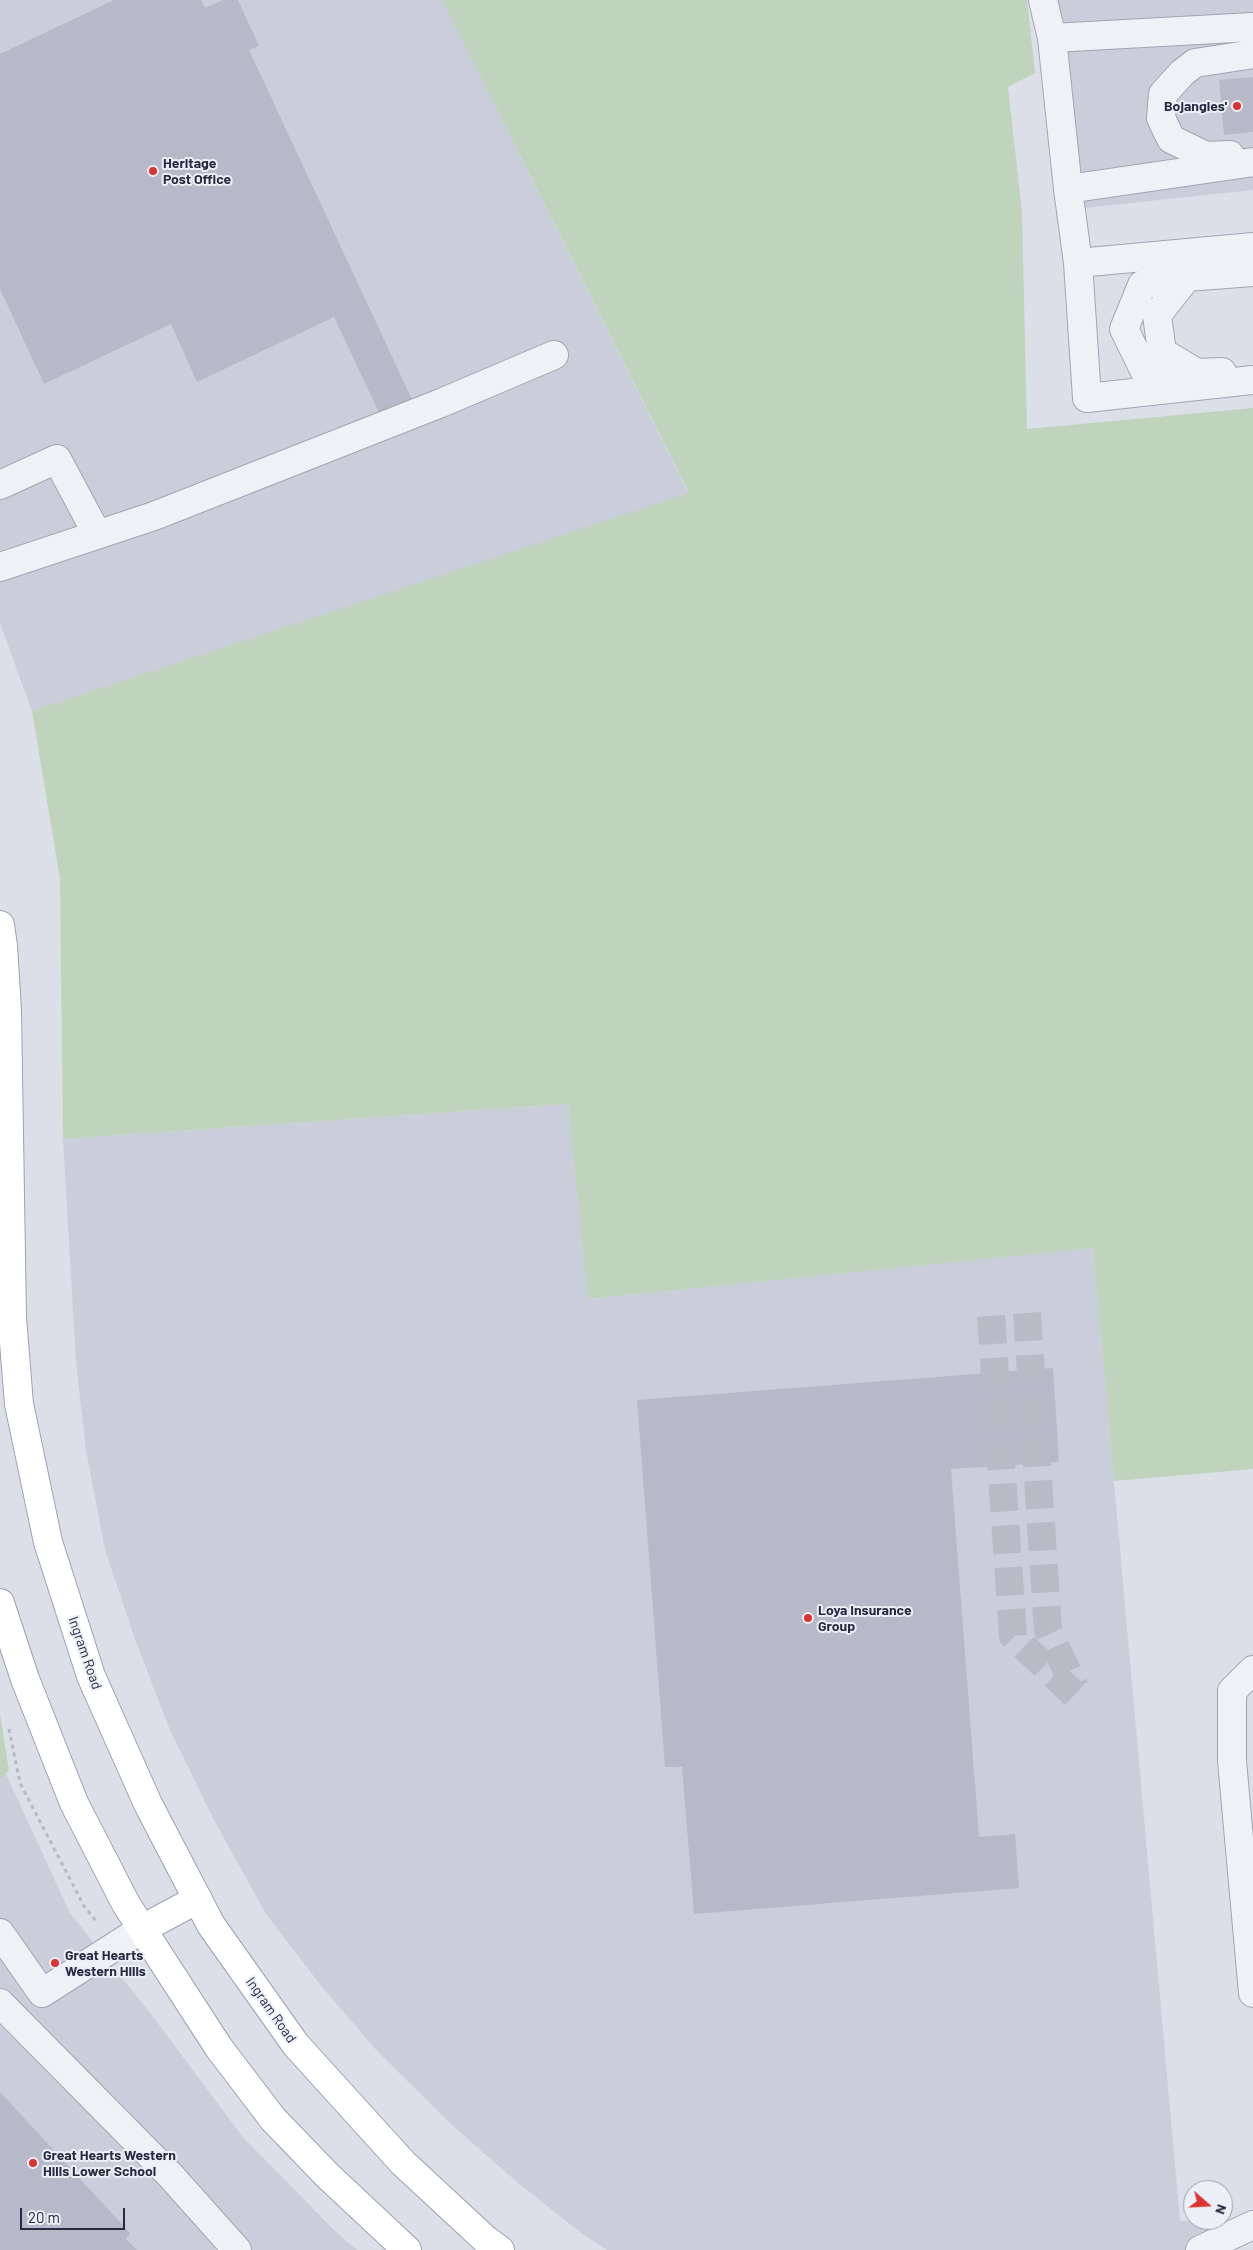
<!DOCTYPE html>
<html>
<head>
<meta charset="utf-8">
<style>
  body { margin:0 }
  #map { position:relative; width:1253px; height:2250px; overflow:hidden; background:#dcdfe8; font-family:Barlow,sans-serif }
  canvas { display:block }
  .north { position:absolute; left:1183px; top:2180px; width:50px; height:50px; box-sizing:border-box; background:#eceff6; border:1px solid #9ca1ad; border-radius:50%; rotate:109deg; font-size:14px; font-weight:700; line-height:20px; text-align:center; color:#252b40 }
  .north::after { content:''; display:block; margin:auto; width:18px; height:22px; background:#db3334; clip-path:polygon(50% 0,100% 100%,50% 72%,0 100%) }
  .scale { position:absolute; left:20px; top:2208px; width:105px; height:22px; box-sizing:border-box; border:2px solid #252b40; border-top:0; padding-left:6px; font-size:15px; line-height:18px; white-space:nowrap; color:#252b40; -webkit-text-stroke:4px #eceff6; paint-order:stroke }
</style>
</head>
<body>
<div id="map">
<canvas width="1253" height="2250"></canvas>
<div class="north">N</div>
<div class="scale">20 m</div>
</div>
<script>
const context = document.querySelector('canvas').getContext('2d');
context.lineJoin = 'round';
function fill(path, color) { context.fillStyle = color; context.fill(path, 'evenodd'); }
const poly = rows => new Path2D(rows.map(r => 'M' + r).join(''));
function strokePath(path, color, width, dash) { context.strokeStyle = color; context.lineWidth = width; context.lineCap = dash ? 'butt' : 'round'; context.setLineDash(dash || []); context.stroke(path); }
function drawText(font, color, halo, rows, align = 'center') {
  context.font = font + ' Barlow,sans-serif'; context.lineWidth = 4; context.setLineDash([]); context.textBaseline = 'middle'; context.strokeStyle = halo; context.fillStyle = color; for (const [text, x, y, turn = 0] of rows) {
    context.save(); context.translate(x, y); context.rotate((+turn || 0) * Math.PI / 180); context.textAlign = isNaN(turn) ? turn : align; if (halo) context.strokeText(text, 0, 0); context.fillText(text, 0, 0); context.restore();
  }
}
const built = poly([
  [0,0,442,0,689,494,32,711,0,623],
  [1041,0,1253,0,1253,190,1057,211],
  [568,1104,589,1299,1093,1247,1180,2221,1220,2221,1222,2250,607,2250,581,2233,517,2182,452,2125,377,2051,322,1987,266,1914,214,1820,170,1730,135,1639,105,1550,86,1450,76,1362,63,1139],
  [0,1761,70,1913,151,2014,242,2136,334,2230,357,2250,0,2250]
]);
const green = poly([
  [442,0,1027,0,1035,73,1008,87,1022,212,1027,429,1253,408,1253,1469,1114,1481,1093,1248,588,1299,568,1104,63,1139,60,879,32,711,689,493],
  [0,1714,9,1771,0,1778]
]);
const building = poly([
  [114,0,201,0,205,8,223,0,238,0,259,46,249,50,415,406,383,421,334,317,197,382,171,324,44,384,0,289,0,54],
  [1253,77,1253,132,1224,135,1219,80],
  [1053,1368,1059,1462,951,1469,979,1837,1015,1834,1019,1888,694,1914,682,1767,665,1767,637,1400],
  [0,2092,130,2233,126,2239,137,2250,0,2250]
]);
const minorTunnel = poly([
  [1027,1313,1048,1630,1075,1688],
  [991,1316,1013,1636,1081,1701]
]);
const path = poly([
  [9,1729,20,1783,84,1906,96,1921]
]);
const minor = poly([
  [1043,0,1052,38],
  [1253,27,1052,38,1068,189,1253,162],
  [1230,155,1206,156,1171,139,1161,118,1163,94,1182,73,1195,63,1253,54],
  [1068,189,1078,263],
  [1253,247,1078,263,1087,398,1253,380],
  [1222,372,1197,373,1162,352,1157,315,1187,277,1253,272],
  [1181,374,1146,374,1124,329,1142,285,1187,277],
  [0,485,57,459,97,534],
  [0,567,154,516,441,403,554,355],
  [1253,1670,1232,1691,1232,1761,1253,1993],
  [0,1933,42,1993,142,1929],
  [0,2003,170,2175,237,2250],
  [1200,2250,1253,2225]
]);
const major = poly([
  [0,925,3,946,7,1010,12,1318,19,1404,48,1542,91,1676,148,1804,211,1925,296,2045,403,2163,485,2239,500,2250],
  [0,1603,25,1679,74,1803,126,1904,142,1929,219,2048,273,2119,328,2176,407,2250],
  [142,1929,198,1899]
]);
const markers = [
  [1237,106,5,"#db3334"],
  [153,171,5,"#db3334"],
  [808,1618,5,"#db3334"],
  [55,1963,5,"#db3334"],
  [33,2163,5,"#db3334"]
];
const poiNames = [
  ["Bojangles'",1227,106,"right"],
  ["Heritage",163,163],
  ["Post Office",163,179],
  ["Loya Insurance",818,1610],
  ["Group",818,1626],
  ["Great Hearts",65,1955],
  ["Western Hills",65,1971],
  ["Great Hearts Western",43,2155],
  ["Hills Lower School",43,2171]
];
const streetNames = [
  ["Ingram Road",85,1653,71],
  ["Ingram Road",271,2010,55]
];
fill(built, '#caceda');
fill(green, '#bfd3bd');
fill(building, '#b6bac8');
strokePath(minorTunnel, '#b7bbc6', 28, [28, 14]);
strokePath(minor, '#a1a5b2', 30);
strokePath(major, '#9ba1b5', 30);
strokePath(path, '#b6bac3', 3, [4, 4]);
strokePath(minor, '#eff1f6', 28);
strokePath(major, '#fff', 28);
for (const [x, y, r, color] of markers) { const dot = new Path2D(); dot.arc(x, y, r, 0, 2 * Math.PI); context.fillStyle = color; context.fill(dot); strokePath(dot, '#eceff6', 2); }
drawText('bold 14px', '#252b40', '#eceff6', poiNames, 'left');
drawText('14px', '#252b40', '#eceff6', streetNames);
</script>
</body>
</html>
